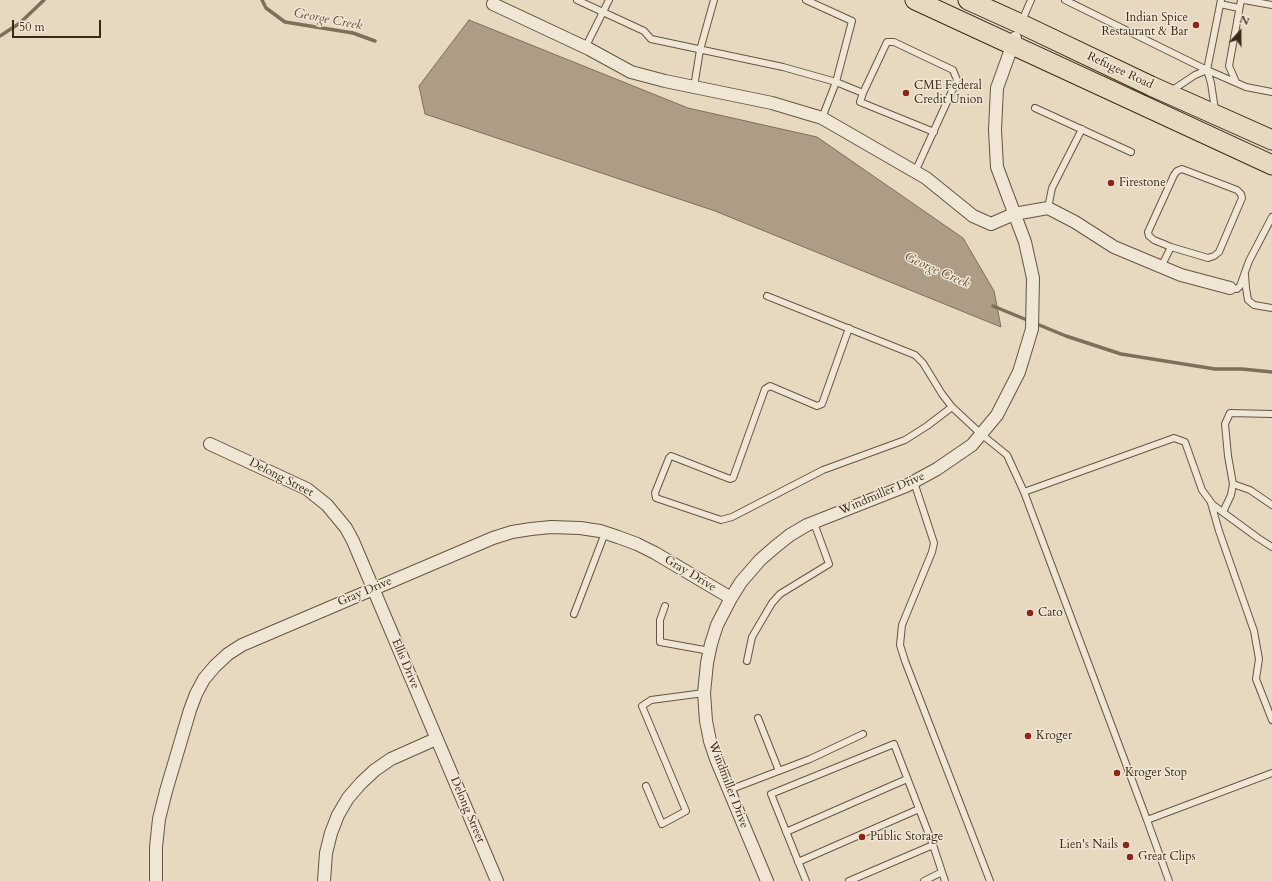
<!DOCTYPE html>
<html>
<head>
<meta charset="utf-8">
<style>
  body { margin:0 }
  #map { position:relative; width:1272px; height:881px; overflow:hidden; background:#e7d9c0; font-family:Cardo,serif }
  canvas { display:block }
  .north { position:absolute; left:1220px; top:12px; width:40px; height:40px; -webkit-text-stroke:3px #efe6d6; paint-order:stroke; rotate:21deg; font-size:11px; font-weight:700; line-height:16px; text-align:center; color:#3b2915 }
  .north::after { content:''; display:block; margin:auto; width:14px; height:18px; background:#3b2915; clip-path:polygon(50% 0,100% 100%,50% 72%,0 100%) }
  .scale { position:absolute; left:12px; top:20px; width:89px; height:18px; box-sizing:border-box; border:2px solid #3b2915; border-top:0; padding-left:5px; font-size:12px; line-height:14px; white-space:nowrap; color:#3b2915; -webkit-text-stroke:3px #efe6d6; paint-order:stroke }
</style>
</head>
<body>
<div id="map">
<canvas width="1272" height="881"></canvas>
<div class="north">N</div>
<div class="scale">50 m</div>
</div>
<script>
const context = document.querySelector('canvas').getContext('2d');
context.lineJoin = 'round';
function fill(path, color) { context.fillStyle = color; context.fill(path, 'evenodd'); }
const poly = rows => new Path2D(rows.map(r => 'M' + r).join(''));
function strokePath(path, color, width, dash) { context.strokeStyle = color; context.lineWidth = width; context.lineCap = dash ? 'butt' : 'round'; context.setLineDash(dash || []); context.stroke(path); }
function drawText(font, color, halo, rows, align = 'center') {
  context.font = font + ' Cardo,serif'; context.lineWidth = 3; context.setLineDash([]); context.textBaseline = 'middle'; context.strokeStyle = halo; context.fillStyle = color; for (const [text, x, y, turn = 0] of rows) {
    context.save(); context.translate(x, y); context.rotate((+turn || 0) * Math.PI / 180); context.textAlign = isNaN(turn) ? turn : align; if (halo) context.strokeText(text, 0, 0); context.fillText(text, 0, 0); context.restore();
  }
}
const water = poly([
  [469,20,688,108,817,137,963,238,994,291,1001,327,715,211,425,114,419,86,469,20]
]);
const stream = poly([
  [262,0,266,8,285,22,353,33,375,41],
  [0,36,20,23,44,0],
  [993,306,1066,336,1121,354,1215,369,1242,369,1272,372]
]);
const lane = poly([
  [577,0,644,31,651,39,783,67,836,82,863,93,887,42,894,42,953,70,957,80,915,172],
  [806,0,852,21,836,82,822,118],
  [1065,0,1207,70,1246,87,1272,92],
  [1244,0,1272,5],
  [1220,4,1239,8],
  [1021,23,1031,0],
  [585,48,609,0],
  [1236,82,1229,66,1241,0],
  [694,87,700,50,714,0],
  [1171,91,1195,75,1207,70],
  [863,93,860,102,934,132],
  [1035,108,1131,152],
  [1215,110,1211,83,1207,70,1221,0],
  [1048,208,1052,188,1082,129],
  [1161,267,1171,247,1208,258,1214,256,1219,252,1242,198,1241,194,1237,190,1182,169,1177,171,1174,175,1148,232,1149,236,1154,240,1171,247],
  [1245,275,1246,288,1248,300,1254,305,1272,308],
  [1230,288,1237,289,1240,286,1249,261,1272,217],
  [767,296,915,355,923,363,942,394,952,407,981,434,1007,455,1024,492,1147,820,1272,773],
  [849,328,822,404,817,406,770,386,765,389,733,478,730,479,671,456,669,458,655,493,656,498,721,520,732,517,823,470,905,440,927,426,952,407],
  [914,482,934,543,932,552,902,625,900,645,905,661,990,881],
  [1233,484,1250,490,1272,505],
  [1024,492,1174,438,1185,442,1202,490,1213,505,1258,538,1272,547],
  [1211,503,1219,531,1254,631,1259,659,1256,679,1272,720],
  [1223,512,1231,495,1233,484,1228,456,1225,424,1230,413,1272,414],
  [665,606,660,620,660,642,710,651],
  [574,614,605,533],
  [747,661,752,637,772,603,780,594,829,564,814,523],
  [758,718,779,771],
  [646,786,662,824,686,811,642,706,651,700,704,693],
  [729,790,810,759,863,734],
  [1147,820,1169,881],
  [786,832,907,779],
  [798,862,919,809],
  [806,881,771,794,894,744,933,845,945,881],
  [849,881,933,845],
  [924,881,942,872]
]);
const street = poly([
  [493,4,589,49,631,72,665,81,772,103,822,118,926,178,973,216,991,224,1014,214,1048,208,1075,222,1114,247,1181,275,1230,288],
  [210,444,307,489,327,505,346,528,353,541,497,881],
  [156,881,156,847,159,819,166,791,190,710,196,694,204,679,215,666,228,654,242,645,493,538,512,532,531,529,551,527,580,528,600,531,618,537,637,544,655,553,731,598],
  [324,881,326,853,331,833,338,815,348,798,361,783,375,770,391,759,436,739],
  [767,881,716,759,710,741,706,721,704,693,707,663,711,644,717,625,731,598,741,582,760,560,775,547,790,535,807,525,906,486,937,469,972,445,997,415,1019,372,1032,329,1033,278,1025,242,997,167,995,130,997,88,1015,38]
]);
const primary = poly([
  [915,0,1272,165],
  [968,0,1021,24,1151,86,1272,140]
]);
const markers = [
  [1196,25,4,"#8f2418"],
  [906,93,4,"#8f2418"],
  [1111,183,4,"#8f2418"],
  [1030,613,4,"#8f2418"],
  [1028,736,4,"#8f2418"],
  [1117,773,4,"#8f2418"],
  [862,837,4,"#8f2418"],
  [1126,845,4,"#8f2418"],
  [1130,857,4,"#8f2418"]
];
const poiNames = [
  ["Indian Spice",1188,18,"right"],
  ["Restaurant & Bar",1188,32,"right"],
  ["CME Federal",914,86],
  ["Credit Union",914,100],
  ["Firestone",1119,183],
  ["Cato",1038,613],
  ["Kroger",1036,736],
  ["Kroger Stop",1125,773],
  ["Public Storage",870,837],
  ["Lien's Nails",1118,845,"right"],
  ["Great Clips",1138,857]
];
const streetNames = [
  ["Refugee Road",1120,71,25],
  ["Delong Street",281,478,27],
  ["Windmiller Drive",882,494,-23],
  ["Gray Drive",690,574,31],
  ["Gray Drive",365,592,-23],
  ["Ellis Drive",405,664,67],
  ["Windmiller Drive",728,785,69],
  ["Delong Street",467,810,67]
];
const waterNames = [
  ["George Creek",328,20,11],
  ["George Creek",937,271,24]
];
fill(water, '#ad9d86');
strokePath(water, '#7f6f59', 1);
strokePath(stream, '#7f6f59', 3.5);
strokePath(lane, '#665540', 8);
strokePath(street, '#665540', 14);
strokePath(primary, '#3b2915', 21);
strokePath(lane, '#efe6d6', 6);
strokePath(street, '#efe6d6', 12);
strokePath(primary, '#e7d9c0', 19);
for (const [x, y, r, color] of markers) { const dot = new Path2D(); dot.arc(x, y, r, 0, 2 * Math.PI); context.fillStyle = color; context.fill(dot); strokePath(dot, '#efe6d6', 1.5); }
drawText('12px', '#3b2915', '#efe6d6', poiNames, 'left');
drawText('12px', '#3b2915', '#efe6d6', streetNames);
drawText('italic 13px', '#5d4c37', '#efe6d6', waterNames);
</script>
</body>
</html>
